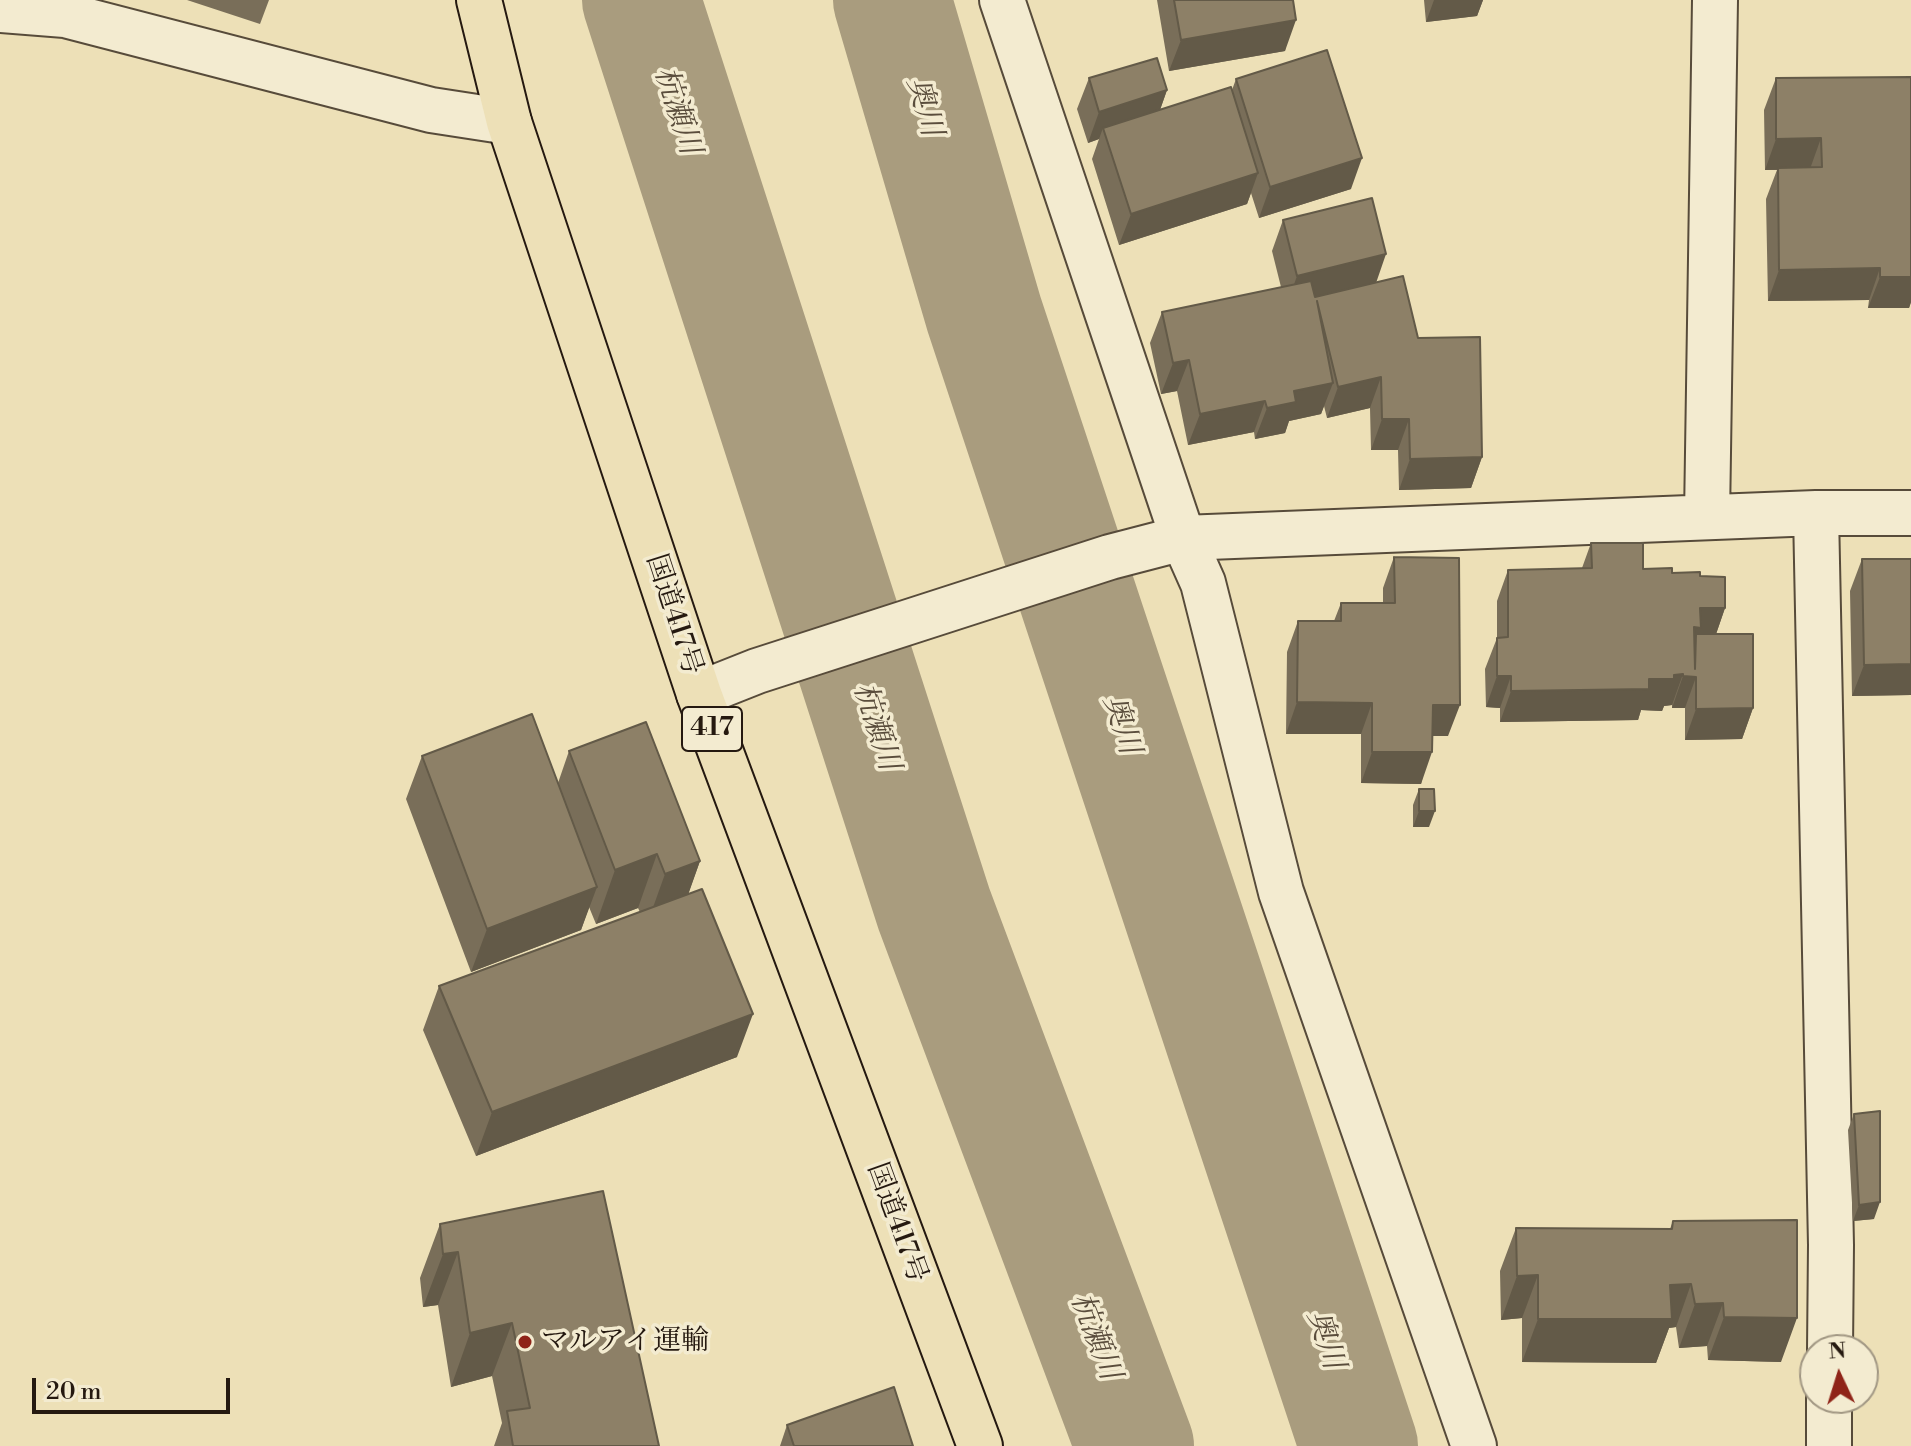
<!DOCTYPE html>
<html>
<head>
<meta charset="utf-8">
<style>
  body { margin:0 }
  #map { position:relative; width:1911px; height:1446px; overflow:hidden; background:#ede0b7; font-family:"Libre Bodoni",serif }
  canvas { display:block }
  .north { position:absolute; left:1799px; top:1334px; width:80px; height:80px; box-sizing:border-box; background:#f3ebd0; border:2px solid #a19783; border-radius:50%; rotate:356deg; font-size:22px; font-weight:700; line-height:32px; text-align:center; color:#251910 }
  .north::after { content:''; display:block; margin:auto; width:28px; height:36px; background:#8f2418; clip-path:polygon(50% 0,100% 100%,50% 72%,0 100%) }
  .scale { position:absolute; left:32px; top:1378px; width:198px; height:36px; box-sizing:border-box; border:4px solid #251910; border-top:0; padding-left:10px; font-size:24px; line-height:28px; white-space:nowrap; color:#251910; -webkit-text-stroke:6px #f3ebd0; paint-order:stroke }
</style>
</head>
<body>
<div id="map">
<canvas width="1911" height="1446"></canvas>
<div class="north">N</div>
<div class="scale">20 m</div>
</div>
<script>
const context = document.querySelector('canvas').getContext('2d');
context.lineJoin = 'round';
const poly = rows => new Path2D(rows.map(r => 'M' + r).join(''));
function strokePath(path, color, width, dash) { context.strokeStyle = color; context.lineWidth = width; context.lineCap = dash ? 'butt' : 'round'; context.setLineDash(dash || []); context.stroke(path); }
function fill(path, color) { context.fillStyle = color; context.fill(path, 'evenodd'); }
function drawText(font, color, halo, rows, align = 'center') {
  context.font = font + ' "Libre Bodoni","Noto Serif JP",serif'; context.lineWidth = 7; context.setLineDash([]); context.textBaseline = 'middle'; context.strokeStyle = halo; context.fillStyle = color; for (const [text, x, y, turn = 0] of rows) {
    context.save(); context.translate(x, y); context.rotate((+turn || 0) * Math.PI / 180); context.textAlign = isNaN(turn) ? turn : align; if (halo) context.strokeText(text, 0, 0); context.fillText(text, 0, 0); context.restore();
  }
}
const river = poly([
  [641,0,934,909,1135,1446],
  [892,0,984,314,1359,1446]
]);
const street = poly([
  [1002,0,1183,538,1203,583,1281,892,1474,1446],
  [0,10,65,15,431,110,509,122],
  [1816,513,1831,1245,1830,1350],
  [1707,517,1715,0],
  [699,694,757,671,1110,557,1183,538,1816,513,1911,513],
  [1829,1446,1829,1398]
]);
const highway = poly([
  [479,0,509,122,699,694,980,1446]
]);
const wall = poly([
  [187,0,269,0,260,24],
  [1157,0,1293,0,1285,51,1169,71],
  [1424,0,1483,0,1477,16,1426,22],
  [1911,77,1911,302,1909,308,1868,308,1869,300,1768,301,1766,199,1777,170,1765,170,1764,110,1776,78],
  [1089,78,1167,90,1160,110,1232,90,1236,79,1351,189,1259,218,1251,193,1247,204,1119,245,1092,159,1099,139,1088,143,1077,109],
  [1283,220,1376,283,1418,338,1482,457,1471,488,1399,490,1398,450,1371,450,1370,408,1327,418,1324,406,1321,414,1289,421,1285,433,1255,439,1254,432,1188,445,1177,391,1161,394,1150,343,1162,312,1281,287,1272,251],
  [1591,543,1643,569,1700,576,1725,608,1716,634,1753,708,1742,739,1685,740,1685,708,1672,708,1672,705,1664,706,1662,711,1641,710,1638,720,1500,722,1500,708,1486,707,1485,669,1497,638,1497,601,1508,570,1582,568],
  [1394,557,1448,736,1433,736,1421,784,1361,783,1361,734,1286,734,1287,652,1298,621,1334,621,1341,603,1383,603,1383,588],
  [1862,559,1911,559,1911,695,1852,696,1850,591],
  [569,751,700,861,688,894,737,1057,476,1156,423,1030,439,986,640,912,638,908,596,924,589,907,581,930,471,972,406,799,422,756,558,783],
  [1419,789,1429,827,1413,827,1413,805],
  [1854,1114,1874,1219,1853,1221,1848,1130],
  [1673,1221,1781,1362,1708,1360,1707,1346,1679,1348,1676,1327,1669,1328,1656,1363,1522,1362,1522,1318,1501,1320,1500,1271,1516,1228,1670,1229],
  [440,1224,659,1446,494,1446,502,1423,492,1376,451,1387,438,1305,423,1307,420,1278],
  [787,1425,913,1446,780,1446]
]);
const shadedWall = poly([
  [1434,0,1483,0,1477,16,1426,22],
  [1296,20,1285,51,1169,71,1181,40],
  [1167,90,1156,121,1103,128,1099,139,1088,143,1099,112],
  [1821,138,1810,169,1765,170,1776,139],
  [1362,158,1351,189,1259,218,1270,187],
  [1258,173,1247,204,1119,245,1131,214],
  [1386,254,1375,286,1286,307,1297,276],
  [1880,268,1869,300,1768,301,1779,270],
  [1880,277,1911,277,1911,302,1909,308,1868,308],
  [1189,360,1177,391,1161,394,1173,363],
  [1381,377,1370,408,1327,418,1338,387],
  [1333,383,1321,414,1289,421,1285,433,1255,439,1267,408,1294,391],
  [1265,401,1254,432,1188,445,1200,414],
  [1382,419,1409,419,1398,450,1371,450],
  [1482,457,1471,488,1399,490,1410,459],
  [1700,608,1725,608,1714,640,1696,634,1687,659,1683,658],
  [1911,664,1911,695,1852,696,1864,665],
  [1683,674,1672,705,1664,706,1662,711,1641,710,1638,720,1500,722,1511,691,1649,679],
  [1497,676,1511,676,1500,708,1486,707],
  [1683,676,1696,677,1685,708,1672,708],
  [1297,702,1372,703,1361,734,1286,734],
  [1433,705,1460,705,1448,736,1421,736],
  [1753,708,1742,739,1685,740,1696,709],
  [1372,752,1432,752,1421,784,1361,783],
  [1419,811,1435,811,1429,827,1413,827],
  [657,854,638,908,596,924,615,870],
  [700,861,681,915,646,927,665,874],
  [597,887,581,930,471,972,487,929],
  [753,1014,737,1057,476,1156,492,1112],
  [1880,1202,1874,1219,1853,1221,1859,1205],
  [458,1252,438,1305,423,1307,443,1254],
  [1538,1275,1522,1318,1501,1320,1517,1276],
  [1691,1284,1676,1327,1669,1328,1656,1363,1522,1362,1538,1319,1670,1285],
  [1723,1303,1707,1346,1679,1348,1695,1304],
  [1724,1317,1797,1318,1781,1362,1708,1360],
  [512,1323,492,1376,451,1387,470,1333]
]);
const building = poly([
  [1174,0,1293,0,1296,20,1181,40,1174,0],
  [1327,50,1362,158,1270,187,1236,79,1327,50],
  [1157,58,1167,90,1099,112,1089,78,1157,58],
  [1911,77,1911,277,1880,277,1880,268,1779,270,1778,168,1822,167,1821,138,1776,139,1776,78,1911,77],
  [1231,87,1258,173,1131,214,1103,128,1231,87],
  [1372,198,1386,254,1297,276,1283,220,1372,198],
  [1403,276,1418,338,1480,337,1482,457,1410,459,1409,419,1382,419,1381,377,1338,387,1317,301,1333,383,1294,391,1296,402,1267,408,1265,401,1200,414,1189,360,1173,363,1162,312,1311,281,1315,297,1403,276],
  [1591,543,1643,543,1643,569,1672,568,1672,573,1700,572,1700,576,1725,577,1725,608,1700,608,1701,628,1694,627,1695,669,1696,634,1753,634,1753,708,1696,709,1696,677,1683,676,1683,674,1674,675,1674,679,1649,679,1649,689,1511,691,1511,676,1497,676,1497,638,1508,637,1508,570,1592,568,1591,543],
  [1394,557,1459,558,1460,705,1433,705,1432,752,1372,752,1372,703,1297,702,1298,621,1341,621,1341,603,1395,603,1394,557],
  [1862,559,1911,559,1911,664,1864,665,1862,559],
  [532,714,597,887,487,929,422,756,532,714],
  [646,722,700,861,665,874,657,854,615,870,569,751,646,722],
  [1419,789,1434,789,1435,811,1419,811,1419,789],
  [702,889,753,1014,492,1112,439,986,702,889],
  [1880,1111,1880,1202,1859,1205,1854,1114,1880,1111],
  [603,1191,659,1446,513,1446,507,1411,530,1408,512,1323,470,1333,458,1252,443,1254,440,1224,603,1191],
  [1797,1220,1797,1318,1724,1317,1723,1303,1695,1304,1691,1284,1670,1285,1672,1319,1538,1319,1538,1275,1517,1276,1516,1228,1672,1229,1673,1221,1797,1220],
  [894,1387,913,1446,794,1446,787,1425,894,1387]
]);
const markers = [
  [525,1342,8,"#8f2418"]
];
const shields = [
  [712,729,60]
];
const shieldNames = [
  ["417",712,729]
];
const streetNames = [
  ["国道417号",673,615,72],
  ["国道417号",896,1223,70]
];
const poiNames = [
  ["マルアイ運輸",541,1342]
];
const waterNames = [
  ["奥川",923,107,74],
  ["杭瀬川",676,111,72],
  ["奥川",1120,725,72],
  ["杭瀬川",875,727,72],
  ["杭瀬川",1094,1337,69],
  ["奥川",1324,1340,72]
];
strokePath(river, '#a99c7e', 118);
strokePath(street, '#574b3a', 48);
strokePath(highway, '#251910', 48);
strokePath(street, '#f3ebd0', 44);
strokePath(highway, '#ede0b7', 44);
fill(wall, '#796e59');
fill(shadedWall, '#635a48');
fill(building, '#8d8067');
strokePath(building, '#635a48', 2);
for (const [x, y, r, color] of markers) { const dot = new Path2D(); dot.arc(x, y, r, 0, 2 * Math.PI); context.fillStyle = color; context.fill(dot); strokePath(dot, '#f3ebd0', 3); }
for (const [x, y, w] of shields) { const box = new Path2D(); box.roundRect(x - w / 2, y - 22, w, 44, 6); context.fillStyle = '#f3ebd0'; context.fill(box); strokePath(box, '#251910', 2); }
drawText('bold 26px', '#251910', null, shieldNames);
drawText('28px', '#251910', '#f3ebd0', streetNames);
drawText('28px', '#251910', '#f3ebd0', poiNames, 'left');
drawText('italic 30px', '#5a4d3c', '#f3ebd0', waterNames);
</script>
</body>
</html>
